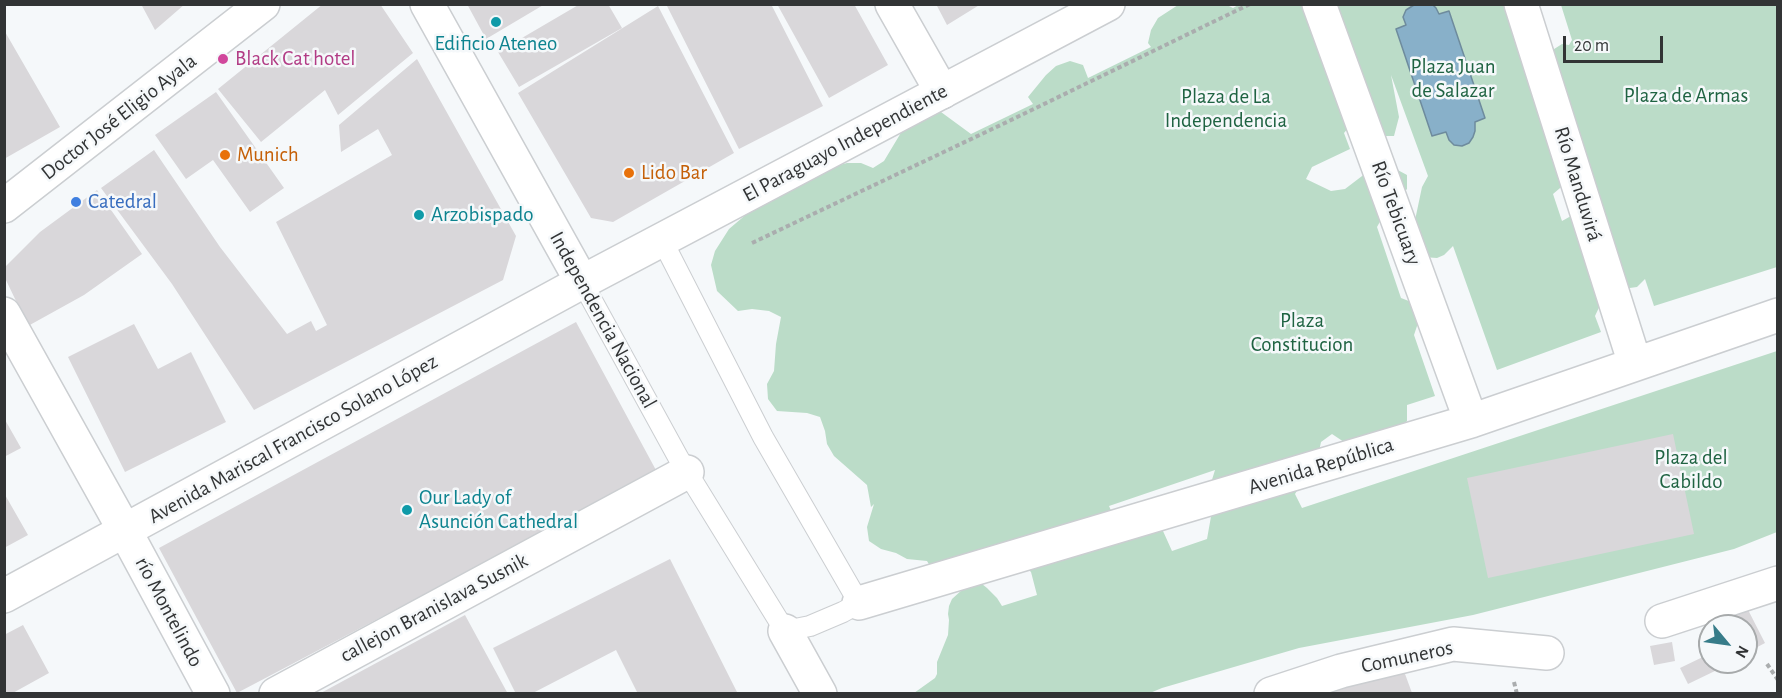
<!DOCTYPE html>
<html>
<head>
<meta charset="utf-8">
<style>
  body { margin:0 }
  #map { position:relative; width:1782px; height:698px; overflow:hidden; background:#f5f8fa; font-family:"Alegreya Sans",sans-serif }
  canvas { display:block }
  .frame { position:absolute; inset:0; border:6px solid #323435; pointer-events:none }
  .north { position:absolute; left:1698px; top:614px; width:60px; height:60px; box-sizing:border-box; background:#f5f8fa; border:2px solid #a7aaab; border-radius:50%; rotate:119deg; font-size:16px; font-weight:700; line-height:24px; text-align:center; color:#323435 }
  .north::after { content:''; display:block; margin:auto; width:21px; height:27px; background:#377c89; clip-path:polygon(50% 0,100% 100%,50% 72%,0 100%) }
  .scale { position:absolute; left:1563px; top:36px; width:100px; height:27px; box-sizing:border-box; border:3px solid #323435; border-top:0; padding-left:8px; font-size:18px; line-height:21px; white-space:nowrap; color:#323435; -webkit-text-stroke:4px #f5f8fa; paint-order:stroke }
</style>
</head>
<body>
<div id="map">
<canvas width="1782" height="698"></canvas>
<div class="frame"></div>
<div class="north">N</div>
<div class="scale">20 m</div>
</div>
<script>
const context = document.querySelector('canvas').getContext('2d');
context.lineJoin = 'round';
function fill(path, color) { context.fillStyle = color; context.fill(path, 'evenodd'); }
const poly = rows => new Path2D(rows.map(r => 'M' + r).join(''));
function strokePath(path, color, width, dash) { context.strokeStyle = color; context.lineWidth = width; context.lineCap = dash ? 'butt' : 'round'; context.setLineDash(dash || []); context.stroke(path); }
function drawText(font, color, halo, rows, align = 'center') {
  context.font = font + ' "Alegreya Sans",sans-serif'; context.lineWidth = 5; context.setLineDash([]); context.textBaseline = 'middle'; context.strokeStyle = halo; context.fillStyle = color; for (const [text, x, y, turn = 0] of rows) {
    context.save(); context.translate(x, y); context.rotate((+turn || 0) * Math.PI / 180); context.textAlign = isNaN(turn) ? turn : align; if (halo) context.strokeText(text, 0, 0); context.fillText(text, 0, 0); context.restore();
  }
}
const green = poly([
  [1240,4,1530,5,1551,51,1562,44,1569,45,1572,40,1561,5,1777,5,1777,267,1654,306,1645,279,1637,287,1615,290,1603,299,1595,316,1601,332,1497,370,1453,246,1444,255,1437,258,1423,257,1414,225,1422,187,1428,176,1391,75,1399,117,1394,136,1378,136,1360,114,1344,133,1350,149,1312,167,1306,179,1331,191,1345,189,1366,173,1394,168,1407,175,1407,189,1383,216,1377,227,1401,298,1414,303,1421,314,1414,335,1435,396,1407,405,1407,421,1397,432,1356,450,1332,434,1321,442,1318,456,1295,494,1302,508,1777,351,1777,532,1734,549,1473,615,1299,648,1162,688,1150,693,914,693,935,678,937,674,937,662,948,635,949,620,948,614,949,606,952,599,963,589,975,583,982,584,987,588,997,598,1002,606,1037,595,1031,572,1021,562,930,566,927,561,907,559,896,553,881,549,869,541,867,527,874,504,871,507,867,485,834,456,827,444,825,431,820,417,807,413,777,411,768,399,767,384,774,371,776,344,781,317,769,311,752,309,738,311,717,291,711,265,715,251,729,229,782,184,794,177,847,163,861,163,873,168,884,161,905,126,927,109,941,112,971,134,1033,104,1028,97,1046,75,1056,66,1070,61,1083,65,1088,78,1151,47,1148,43,1151,30,1158,18,1178,5,1227,5,1233,8],
  [1566,183,1580,211,1562,221,1553,194],
  [1215,470,1211,483,1212,511,1207,539,1172,551,1163,531,1113,515,1109,506]
]);
const water = poly([
  [1414,5,1433,5,1436,8,1439,14,1449,11,1485,118,1475,122,1475,131,1473,137,1469,143,1462,146,1454,145,1449,140,1446,132,1432,136,1396,29,1406,25,1403,17,1406,10,1414,5]
]);
const building = poly([
  [141,4,185,4,155,30],
  [323,4,380,4,413,53,338,115,325,90,261,142,218,89],
  [467,4,545,4,486,39],
  [580,4,608,4,622,28,519,87,498,52],
  [666,4,771,4,823,106,739,149],
  [777,4,854,4,888,65,829,98],
  [936,4,981,4,947,25],
  [658,6,734,153,613,222,591,218,518,93],
  [4,30,60,127,4,159],
  [417,59,516,236,503,280,254,410,172,284,101,188,154,150,220,247,287,334,311,321,316,331,327,325,276,222,392,155,378,129,341,152,339,125],
  [216,92,284,188,250,212,213,160,186,179,155,135],
  [97,190,142,254,84,295,28,326,5,278,5,267,40,232],
  [576,322,657,472,237,693,159,548],
  [134,324,158,369,191,352,226,422,125,472,68,357],
  [4,418,21,448,4,457],
  [1673,434,1694,534,1488,578,1467,478],
  [4,493,28,535,4,548],
  [670,559,738,694,638,694,616,650,531,694,516,694,493,648],
  [1743,600,1765,643,1746,653,1746,626,1735,626,1726,609],
  [465,615,508,694,319,694],
  [23,625,49,673,11,694,4,694,4,635],
  [1672,642,1675,661,1654,665,1650,646],
  [1709,654,1710,662,1713,662,1717,670,1688,684,1680,668],
  [1401,663,1412,693,1335,694,1333,689]
]);
const path = poly([
  [752,243,1007,122,1250,4],
  [1767,664,1778,680],
  [1514,682,1517,694]
]);
const service = poly([
  [582,282,679,459,785,631,810,626,843,612,859,603,763,437,662,240]
]);
const minor = poly([
  [427,4,582,282],
  [892,4,942,92],
  [1319,4,1471,421],
  [1521,4,1635,364],
  [4,206,263,4],
  [4,314,125,531,213,694],
  [859,603,1471,421,1778,315],
  [1662,621,1778,583],
  [785,631,820,694],
  [276,694,687,472],
  [1271,694,1341,671,1453,644,1547,653]
]);
const trunk = poly([
  [4,596,582,282,1108,4]
]);
const markers = [
  [496,22,6,"#0f9aa8"],
  [223,59,6,"#d1479c"],
  [225,155,6,"#e8710a"],
  [629,173,6,"#e8710a"],
  [76,202,6,"#3f7fe0"],
  [419,215,6,"#0f9aa8"],
  [407,510,6,"#0f9aa8"]
];
const cultureNames = [
  ["Edificio Ateneo",496,44,"center"],
  ["Arzobispado",431,215],
  ["Our Lady of",419,498],
  ["Asunción Cathedral",419,522]
];
const hotelNames = [
  ["Black Cat hotel",235,59]
];
const parkNames = [
  ["Plaza Juan",1453,67],
  ["de Salazar",1453,91],
  ["Plaza de Armas",1686,96],
  ["Plaza de La",1226,97],
  ["Independencia",1226,121],
  ["Plaza",1302,321],
  ["Constitucion",1302,345],
  ["Plaza del",1691,458],
  ["Cabildo",1691,482]
];
const streetNames = [
  ["Doctor José Eligio Ayala",119,117,-38],
  ["El Paraguayo Independiente",845,143,-28],
  ["Río Manduvirá",1578,184,73],
  ["Río Tebicuary",1396,213,70],
  ["Independencia Nacional",603,320,61],
  ["Avenida Mariscal Francisco Solano López",293,439,-29],
  ["Avenida República",1321,466,-17],
  ["callejon Branislava Susnik",434,608,-28],
  ["río Montelindo",169,612,62],
  ["Comuneros",1407,657,-12]
];
const foodNames = [
  ["Munich",237,155],
  ["Lido Bar",641,173]
];
const shopNames = [
  ["Catedral",88,202]
];
fill(green, '#bbdcc8');
fill(water, '#88b0c9');
strokePath(water, '#6e8b9d', 1.5);
fill(building, '#d9d7da');
strokePath(service, '#cbced1', 22);
strokePath(minor, '#cbced1', 36);
strokePath(trunk, '#cbced1', 36);
strokePath(path, '#aaadae', 4, [4.5, 3]);
strokePath(service, '#fff', 20);
strokePath(minor, '#fff', 33);
strokePath(trunk, '#fff', 33);
for (const [x, y, r, color] of markers) { const dot = new Path2D(); dot.arc(x, y, r, 0, 2 * Math.PI); context.fillStyle = color; context.fill(dot); strokePath(dot, '#f5f8fa', 2); }
drawText('21px', '#0d838f', '#f5f8fa', cultureNames, 'left');
drawText('21px', '#b23c85', '#f5f8fa', hotelNames, 'left');
drawText('21px', '#1f6342', '#f5f8fa', parkNames);
drawText('21px', '#323435', '#f5f8fa', streetNames);
drawText('21px', '#c56008', '#f5f8fa', foodNames, 'left');
drawText('21px', '#366cbe', '#f5f8fa', shopNames, 'left');
</script>
</body>
</html>
